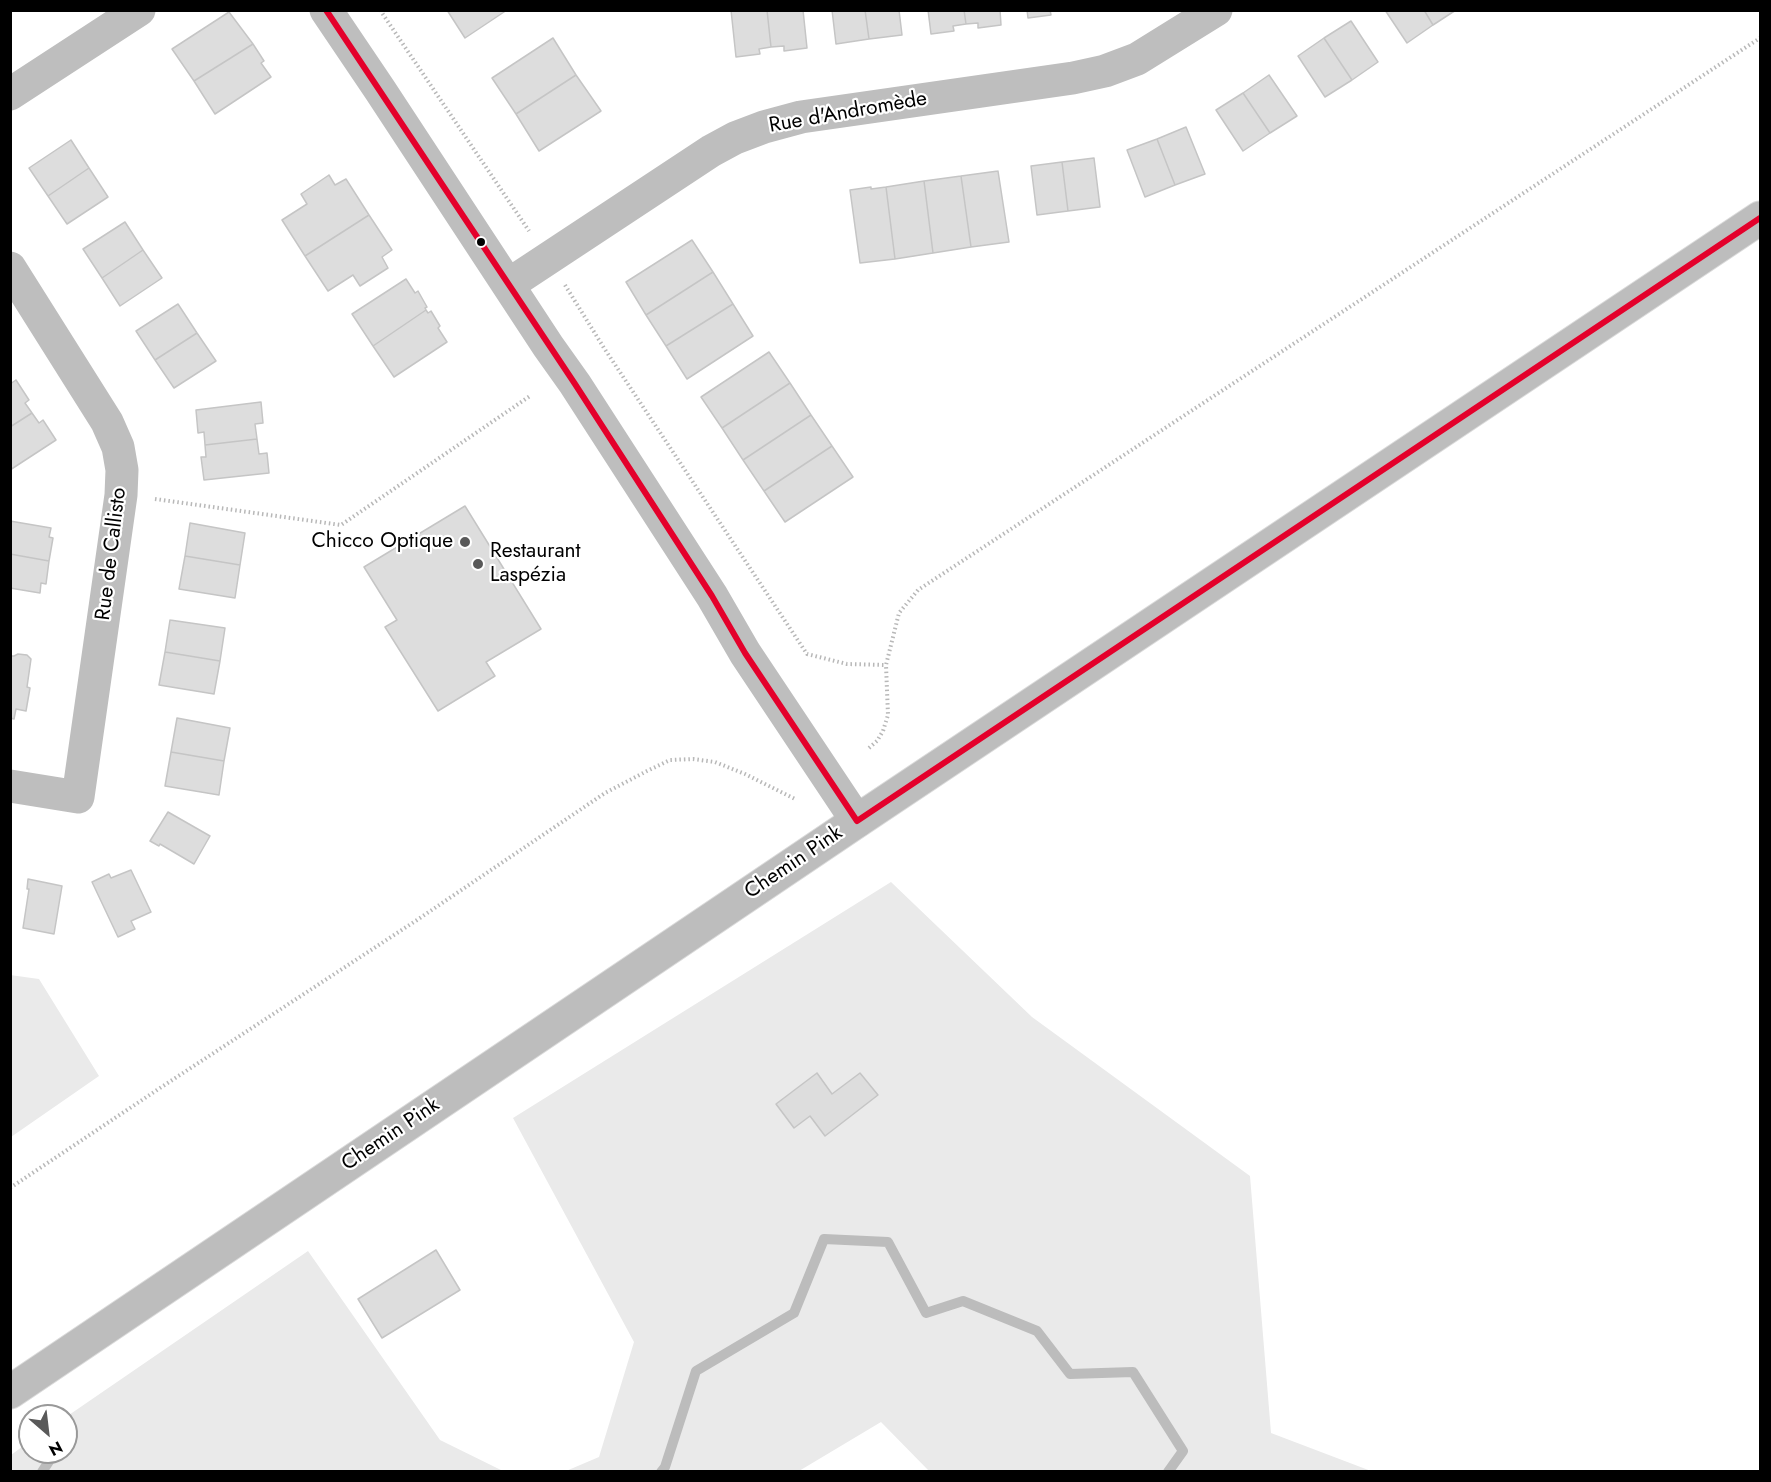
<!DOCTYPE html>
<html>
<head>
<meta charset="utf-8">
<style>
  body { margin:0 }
  #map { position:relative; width:1771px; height:1482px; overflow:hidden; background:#fff; font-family:Jost,sans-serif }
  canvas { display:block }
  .frame { position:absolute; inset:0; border:12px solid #000; pointer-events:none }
  .north { position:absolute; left:18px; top:1404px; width:60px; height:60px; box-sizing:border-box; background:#fff; border:2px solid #999; border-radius:50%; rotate:152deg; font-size:16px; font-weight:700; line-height:24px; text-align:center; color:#000 }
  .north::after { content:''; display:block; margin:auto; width:21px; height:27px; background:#595959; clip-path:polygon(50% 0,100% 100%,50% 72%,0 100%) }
</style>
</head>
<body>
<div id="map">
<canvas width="1771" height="1482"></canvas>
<div class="frame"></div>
<div class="north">N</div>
</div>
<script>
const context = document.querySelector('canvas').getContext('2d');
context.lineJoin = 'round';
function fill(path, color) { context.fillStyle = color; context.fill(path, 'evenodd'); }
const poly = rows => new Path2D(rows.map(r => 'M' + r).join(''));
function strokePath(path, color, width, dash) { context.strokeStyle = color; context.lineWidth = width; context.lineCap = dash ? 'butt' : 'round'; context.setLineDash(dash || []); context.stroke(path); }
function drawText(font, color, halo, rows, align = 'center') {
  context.font = font + ' Jost,sans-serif'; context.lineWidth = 4.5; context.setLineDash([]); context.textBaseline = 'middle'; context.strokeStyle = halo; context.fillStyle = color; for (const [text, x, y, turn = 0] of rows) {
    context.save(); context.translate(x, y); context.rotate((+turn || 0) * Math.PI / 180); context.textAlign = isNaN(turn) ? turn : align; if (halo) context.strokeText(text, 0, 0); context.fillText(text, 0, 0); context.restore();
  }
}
const green = poly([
  [891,882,1032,1017,1250,1176,1271,1433,1371,1471,929,1471,881,1422,799,1471,566,1471,599,1457,634,1342,513,1118],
  [10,975,39,979,99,1076,11,1137],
  [308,1251,440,1440,503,1471,11,1471,11,1455,30,1441,30,1452,66,1452,66,1417]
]);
const stream = poly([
  [66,1437,70,1431],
  [42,1472,55,1452],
  [661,1472,665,1467,696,1371,794,1313,824,1239,888,1242,926,1313,963,1301,1037,1331,1070,1374,1133,1372,1183,1451,1168,1472]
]);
const building = poly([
  [447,10,507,10,465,38,447,10],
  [731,10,767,10,771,47,759,49,760,54,736,57,731,10],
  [767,10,803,10,807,48,784,51,784,46,771,47,767,10],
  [832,10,865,10,869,39,836,44,832,10],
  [865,10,899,10,902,35,869,39,865,10],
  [928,10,964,10,966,24,953,26,954,31,931,34,928,10],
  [964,10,1000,10,1001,25,978,28,978,23,966,24,964,10],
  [1027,10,1050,10,1051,15,1028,18,1027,10],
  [1385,10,1424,10,1433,25,1407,43,1385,10],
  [1424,10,1456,10,1433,25,1424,10],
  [229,12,253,44,194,81,172,49,229,12],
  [1351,21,1378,62,1352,80,1324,38,1351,21],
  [553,38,576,75,516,114,492,78,553,38],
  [1324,38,1352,80,1325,97,1298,56,1324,38],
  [253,44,264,61,261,63,271,77,215,114,194,81,253,44],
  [576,75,601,111,539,151,516,114,576,75],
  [1269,75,1297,116,1270,133,1243,93,1269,75],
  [1243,93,1270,133,1243,151,1216,110,1243,93],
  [1186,127,1205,174,1175,185,1157,139,1186,127],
  [1157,139,1175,185,1145,197,1127,150,1157,139],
  [71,140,89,168,48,196,29,168,71,140],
  [1094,158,1100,207,1068,211,1062,162,1094,158],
  [1062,162,1068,211,1037,215,1031,166,1062,162],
  [89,168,108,197,67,224,48,196,89,168],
  [998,171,1009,242,971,247,961,176,998,171],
  [329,175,335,185,346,179,369,215,305,256,282,220,307,204,301,194,329,175],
  [961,176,971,247,933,253,924,181,961,176],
  [924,181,933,253,895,259,886,187,924,181],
  [871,187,871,189,886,187,895,259,860,263,850,190,871,187],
  [369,215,392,250,382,257,388,268,360,286,353,275,328,291,305,256,369,215],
  [125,222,143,250,102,278,83,249,125,222],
  [692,240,713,272,646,315,626,282,692,240],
  [143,250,162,278,120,306,102,278,143,250],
  [713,272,733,304,666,346,646,315,713,272],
  [406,279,415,293,418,291,427,307,425,308,426,310,373,346,352,314,406,279],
  [178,304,197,333,155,360,136,331,178,304],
  [733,304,753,336,687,379,666,346,733,304],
  [426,310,428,313,431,311,440,326,438,328,447,342,394,377,373,346,426,310],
  [197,333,216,361,174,388,155,360,197,333],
  [769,352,790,383,722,428,701,397,769,352],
  [16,380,29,400,25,403,32,413,10,427,10,384,16,380],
  [790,383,811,415,743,460,722,428,790,383],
  [261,402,263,423,255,424,257,439,205,445,204,432,198,433,196,410,261,402],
  [32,413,39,423,43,420,56,440,10,470,10,427,32,413],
  [811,415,832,446,764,491,743,460,811,415],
  [257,439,259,454,267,453,269,473,204,480,201,457,206,457,205,445,257,439],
  [832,446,853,477,785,522,764,491,832,446],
  [465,506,541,629,486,662,495,676,438,711,385,627,397,620,364,567,465,506],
  [10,521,51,528,49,537,53,538,49,561,10,554,10,521],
  [190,523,245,533,240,565,185,556,190,523],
  [10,554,49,561,46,584,41,583,40,593,10,588,10,554],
  [185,556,240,565,235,598,179,589,185,556],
  [170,620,225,628,220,661,165,652,170,620],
  [165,652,220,661,214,694,159,685,165,652],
  [18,654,27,655,31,659,27,687,30,688,26,711,16,709,14,719,10,718,10,656,14,656,18,654],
  [177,718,230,728,224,761,171,752,177,718],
  [171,752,224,761,219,795,165,786,171,752],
  [168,812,210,836,194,864,160,844,159,846,150,841,168,812],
  [131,870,151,912,131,921,135,929,118,937,92,882,109,874,111,878,131,870],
  [28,879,62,886,54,934,23,928,29,889,27,889,28,879],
  [817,1073,832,1094,860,1073,878,1095,825,1136,810,1116,794,1128,776,1104,817,1073],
  [436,1250,460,1290,382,1338,358,1299,436,1250]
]);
const path = poly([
  [380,10,529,231],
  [565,285,604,348,807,654,847,664,886,665],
  [155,499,341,525,530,396],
  [869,748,877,741,883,731,888,715,886,665,899,613,918,590,1760,38],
  [10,1188,157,1090,417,920,605,793,647,771,670,760,693,759,715,762,745,774,795,799]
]);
const minor = poly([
  [326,10,380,90,548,346,575,384,712,596,745,653,857,821],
  [10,94,139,10],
  [10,268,107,422,118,447,122,470,121,495,78,797,10,786],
  [508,285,711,151,735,138,764,127,801,117,1073,78,1105,71,1137,59,1216,10]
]);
const major = poly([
  [10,1392,857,821,1760,218]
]);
const bus1 = poly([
  [326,10,575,384,712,596,745,653,857,821,1760,218]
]);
const markers = [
  [481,242,5,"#000"],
  [465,542,6,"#595959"],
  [478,564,6,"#595959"]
];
const streetNames = [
  ["Rue d'Andromède",848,113,-10],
  ["Rue de Callisto",112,554,-83],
  ["Chemin Pink",794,863,-34],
  ["Chemin Pink",391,1135,-34]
];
const poiNames = [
  ["Chicco Optique",453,542],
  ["Restaurant",490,552,"left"],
  ["Laspézia",490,576,"left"]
];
fill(green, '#eaeaea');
strokePath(stream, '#bcbcbc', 10);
fill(building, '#ddd');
strokePath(building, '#c5c5c5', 1.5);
strokePath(major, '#dbdbdb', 35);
strokePath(path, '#b8b8b8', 4, [1.5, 3]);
strokePath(minor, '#bebebe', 33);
strokePath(major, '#bdbdbd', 33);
strokePath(bus1, '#e4002b', 6);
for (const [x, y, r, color] of markers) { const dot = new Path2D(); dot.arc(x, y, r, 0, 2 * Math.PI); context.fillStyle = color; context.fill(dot); strokePath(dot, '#fff', 2); }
drawText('21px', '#000', '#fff', streetNames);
drawText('21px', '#000', '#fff', poiNames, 'right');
</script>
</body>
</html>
